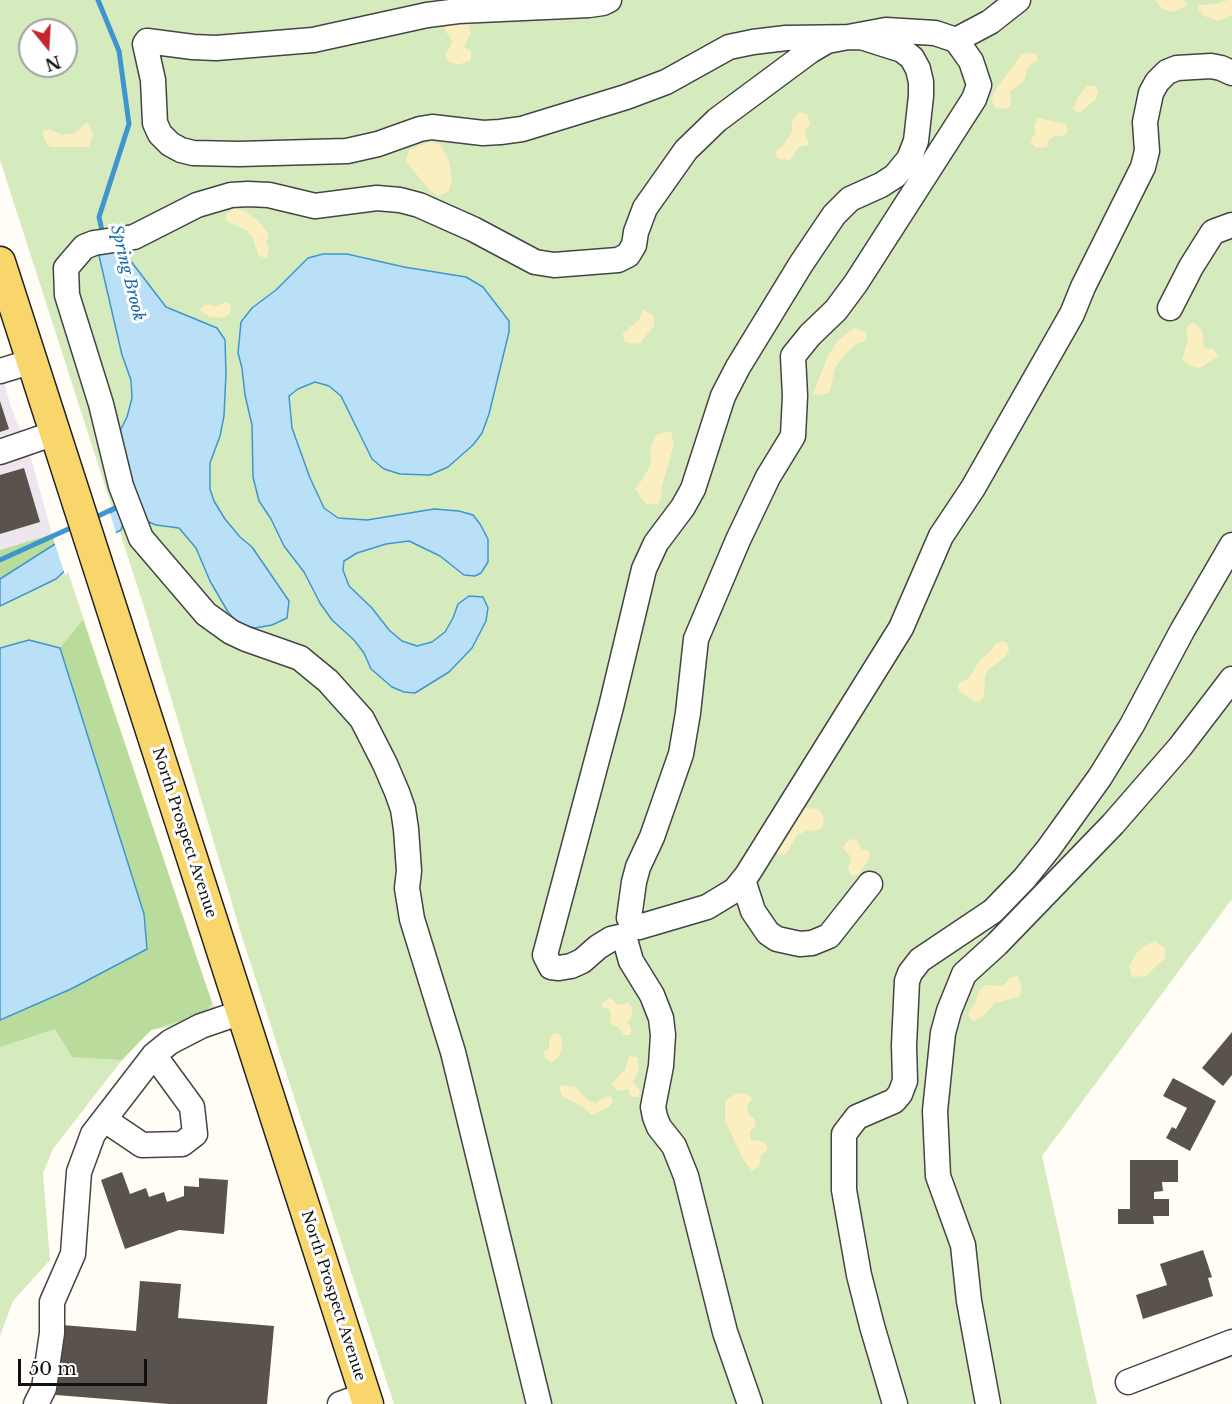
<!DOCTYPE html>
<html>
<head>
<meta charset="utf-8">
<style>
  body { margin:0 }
  #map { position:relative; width:1232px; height:1404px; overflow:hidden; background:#fffdf5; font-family:"Libre Baskerville",serif }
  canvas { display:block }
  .north { position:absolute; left:18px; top:18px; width:60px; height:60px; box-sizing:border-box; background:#fff; border:2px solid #a0a0a0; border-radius:50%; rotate:162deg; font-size:16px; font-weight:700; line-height:24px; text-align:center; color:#111 }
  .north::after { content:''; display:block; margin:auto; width:21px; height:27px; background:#c4262e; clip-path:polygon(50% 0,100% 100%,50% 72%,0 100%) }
  .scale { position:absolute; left:18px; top:1359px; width:129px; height:27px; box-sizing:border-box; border:3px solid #111; border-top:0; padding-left:8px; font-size:18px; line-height:21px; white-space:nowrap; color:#111; -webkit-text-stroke:4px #fff; paint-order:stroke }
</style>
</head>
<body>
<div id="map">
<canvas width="1232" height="1404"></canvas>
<div class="north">N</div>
<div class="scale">50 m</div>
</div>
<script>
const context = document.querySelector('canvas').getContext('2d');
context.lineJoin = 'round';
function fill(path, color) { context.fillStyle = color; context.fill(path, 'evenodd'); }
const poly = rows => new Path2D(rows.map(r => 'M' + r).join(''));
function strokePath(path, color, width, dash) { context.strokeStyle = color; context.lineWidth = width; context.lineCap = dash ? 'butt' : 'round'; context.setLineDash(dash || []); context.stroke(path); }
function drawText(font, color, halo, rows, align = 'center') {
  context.font = font + ' "Libre Baskerville",serif'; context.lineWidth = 6; context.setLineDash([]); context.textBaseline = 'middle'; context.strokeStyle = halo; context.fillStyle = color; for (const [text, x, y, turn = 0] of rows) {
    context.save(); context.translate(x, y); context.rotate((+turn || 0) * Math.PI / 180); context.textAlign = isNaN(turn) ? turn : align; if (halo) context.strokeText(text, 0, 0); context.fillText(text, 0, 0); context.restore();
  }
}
const industrial = poly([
  [0,368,11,407,31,458,52,534,0,550]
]);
const green = poly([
  [0,0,1232,0,1232,899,1042,1156,1097,1404,394,1404,242,937,144,607,0,160],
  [30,30,66,30,66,66,30,66],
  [67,569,204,980,219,1020,151,1030,122,1060,53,1149,43,1173,50,1260,13,1301,0,1336,0,606,56,579]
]);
const forest = poly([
  [52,534,55,544,0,579,0,550],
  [83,620,212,1003,204,1014,151,1030,122,1060,72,1057,55,1029,0,1047,0,1020,71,989,147,949,144,914,60,648]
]);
const sand = poly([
  [1155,0,1184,0,1188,5,1173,12,1162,9],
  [1228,0,1232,0,1232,15,1219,21,1204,16,1198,9,1199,5,1216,4],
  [456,19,468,23,471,32,464,47,471,51,471,60,458,65,448,61,445,54,453,42,444,29,448,22],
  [1031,53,1037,55,1038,61,1031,64,1026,72,1024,81,1010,92,1011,106,1005,109,996,108,991,100,996,89,1022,54],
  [1087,86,1095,86,1098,91,1096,99,1079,113,1073,109,1078,97],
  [799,112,807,114,810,124,805,130,809,145,799,147,790,160,778,159,775,152,783,145,792,132,792,121],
  [1038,118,1066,124,1068,131,1064,136,1055,136,1049,139,1047,147,1037,148,1030,142,1036,132,1034,125],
  [87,122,93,134,89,147,50,147,44,140,43,131,49,129,62,135,75,133],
  [429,142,440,144,449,161,452,179,449,191,439,196,429,190,406,161,409,150],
  [235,208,246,212,258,221,269,234,266,243,269,249,267,258,259,256,252,237,246,230,226,221,226,214],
  [226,302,231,304,230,314,222,318,210,317,199,310,206,304,216,306],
  [643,310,654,316,654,326,640,343,633,344,624,342,623,333,639,320],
  [1193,322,1202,330,1204,348,1213,349,1219,356,1200,368,1190,366,1182,360,1188,339,1186,328],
  [854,328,866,332,867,340,855,345,842,358,835,368,830,392,822,395,813,394,828,356,838,340],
  [671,431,674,444,662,486,661,499,657,504,646,504,635,489,644,477,651,463,650,449,656,435],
  [1002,641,1007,643,1009,651,1006,656,988,670,985,677,984,697,979,702,974,701,960,692,958,687,959,683,969,678,979,661,990,652,995,644],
  [806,808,817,809,822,813,824,821,822,827,819,830,806,831,797,835,786,854,781,855,774,853,793,813],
  [853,839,857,840,862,849,869,852,870,856,859,874,854,876,851,875,848,867,851,860,851,857,843,848,846,842],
  [1155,941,1165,948,1165,958,1146,976,1132,977,1129,966,1136,954,1144,946],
  [1018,976,1022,988,1019,997,995,1003,981,1018,973,1021,968,1015,970,1009,975,1004,978,992,985,985,1003,986,1010,978],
  [611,998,616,1004,621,1005,628,1002,632,1008,632,1016,627,1022,631,1028,631,1035,624,1035,619,1028,610,1023,611,1014,609,1009,602,1007,603,1002],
  [558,1033,562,1038,562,1048,558,1058,551,1062,545,1058,544,1051,549,1049,549,1040,553,1034],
  [629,1056,637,1057,639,1064,638,1072,633,1081,640,1091,639,1097,631,1097,628,1089,618,1091,611,1084,625,1070],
  [559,1085,575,1087,588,1100,596,1103,601,1099,610,1096,613,1101,609,1107,592,1115,584,1108,562,1096],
  [745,1093,752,1098,747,1107,749,1115,754,1119,756,1126,750,1131,751,1141,759,1140,766,1144,768,1150,761,1155,759,1166,752,1171,743,1159,725,1121,725,1101,736,1094]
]);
const water = poly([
  [117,243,166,307,217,328,225,340,226,373,224,416,220,436,210,463,210,489,214,501,225,519,240,537,252,547,289,601,287,618,272,625,255,628,239,624,228,612,210,581,196,548,179,528,156,525,137,517,125,519,121,530,92,545,56,579,0,606,0,579,55,544,117,509,120,431,127,417,132,398,131,380,122,355,97,247,117,243],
  [323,254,347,254,404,267,466,277,483,287,509,321,509,332,489,414,482,433,473,445,448,467,430,475,400,474,384,469,372,459,341,396,329,386,315,382,298,389,289,396,292,428,310,478,324,508,338,518,367,520,434,509,459,511,473,515,480,524,488,539,488,562,481,573,475,576,464,575,440,556,409,541,386,544,357,553,344,561,343,570,349,586,372,608,389,630,402,641,417,646,432,642,445,632,453,618,458,604,469,596,483,597,488,608,486,621,472,648,449,672,415,693,404,692,392,687,371,669,364,653,354,640,332,620,320,603,304,572,284,546,271,519,259,501,253,477,252,425,245,395,242,368,238,353,241,322,252,308,276,290,308,258,323,254],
  [29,640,60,648,144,914,147,949,71,989,0,1020,0,648,29,640]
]);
const pier = poly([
  [109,510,117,536,94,548,65,575,54,541]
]);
const stream = poly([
  [98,0,119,51,129,124,99,217,103,235],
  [92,519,121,505],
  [0,560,75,526]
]);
const building = poly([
  [0,401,9,429,0,432],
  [24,468,40,522,0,534,0,475],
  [1232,1032,1232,1075,1223,1086,1202,1068],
  [1173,1078,1216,1101,1190,1151,1166,1138,1172,1127,1176,1129,1187,1108,1163,1096],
  [1130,1160,1178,1160,1178,1182,1162,1182,1163,1191,1154,1192,1154,1199,1169,1199,1169,1216,1153,1216,1154,1224,1118,1224,1118,1209,1130,1209],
  [122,1172,130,1194,146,1188,149,1197,164,1192,167,1202,184,1196,184,1186,199,1187,199,1178,228,1180,224,1234,179,1230,125,1249,101,1180],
  [1203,1250,1212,1277,1208,1278,1213,1296,1143,1319,1136,1295,1167,1285,1160,1264],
  [140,1281,181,1284,178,1318,274,1326,267,1404,169,1404,56,1395,62,1325,136,1331]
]);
const minor = poly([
  [609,0,603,3,589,5,458,11,427,15,313,40,216,48,193,47,147,41,145,44,153,80,155,123,160,134,170,144,181,150,193,153,239,154,347,151,378,144,420,129,432,127,483,133,500,132,522,129,626,97,666,82,729,47,753,42,786,38,861,37,902,50,912,58,918,69,921,82,921,96,916,141,909,159,895,176,881,185,850,199,834,215,801,264,738,367,723,396,693,489,683,507,656,543,644,569,611,707,545,955,551,967,559,968,571,966,582,961,598,947,611,939,624,936,631,961,652,995,661,1018,663,1035,661,1066,653,1107,655,1117,659,1127,674,1146,686,1176,725,1332,750,1404],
  [956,40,990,22,1018,0],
  [1170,308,1191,267,1213,232,1232,225],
  [0,371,33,361],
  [0,452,55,433],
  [743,880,753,911,768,933,777,939,800,944,812,943,829,936,870,884],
  [105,1120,142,1145,182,1144,195,1134,192,1107,154,1055],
  [1128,1382,1232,1342],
  [36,1404,44,1388,52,1333,52,1302,73,1254,79,1172,93,1134,154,1055,170,1042,201,1026,242,1012],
  [340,1404,365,1395],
  [539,1404,453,1052,412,919,407,888,409,871,406,829,403,809,397,792,385,764,362,719,328,681,300,658,246,639,231,632,206,614,141,538,121,486,101,404,67,295,66,268,84,247,94,243,134,237,197,205,231,195,248,194,269,195,315,206,377,198,400,200,419,205,473,229,535,262,554,265,618,260,628,255,634,245,636,232,645,208,686,150,717,120,810,51,827,41,886,30,935,33,956,40,971,61,979,85,974,99,856,283,836,310,810,335,793,356,795,396,793,436,768,477,738,540,696,639,688,713,681,754,652,837,638,867,634,882,629,918,633,924,639,927,707,907,735,890,747,875,901,628,941,536,973,488,1072,314,1083,287,1143,167,1147,151,1145,122,1151,93,1157,82,1167,72,1177,68,1211,66,1221,68,1232,73],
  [895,1404,872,1326,859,1275,844,1190,844,1134,857,1117,894,1101,900,1094,905,1081,904,1045,907,981,910,973,920,960,993,911,1024,879,1049,848,1100,777,1132,725,1182,631,1232,545],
  [988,1404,969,1301,963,1245,938,1176,935,1111,943,1033,949,1011,964,974,997,944,1113,824,1180,747,1232,679]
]);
const major = poly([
  [0,262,368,1404]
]);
const streetNames = [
  ["North Prospect Avenue",184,833,72],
  ["North Prospect Avenue",333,1296,72]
];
const waterNames = [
  ["Spring Brook",127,273,76]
];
fill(industrial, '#eee6ef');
fill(green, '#d5ebbd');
fill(forest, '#b9dc9c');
fill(sand, '#fbeec1');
fill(water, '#b9e0f7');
strokePath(water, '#3f96cf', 1.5);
fill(pier, '#fffdf5');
strokePath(stream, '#3f96cf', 5);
fill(building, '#5a524d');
strokePath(minor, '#444', 27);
strokePath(major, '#222', 33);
strokePath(minor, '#fff', 24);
strokePath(major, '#f9d66b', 30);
drawText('15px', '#111', '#fff', streetNames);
drawText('italic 16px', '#1768a6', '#fff', waterNames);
</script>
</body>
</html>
